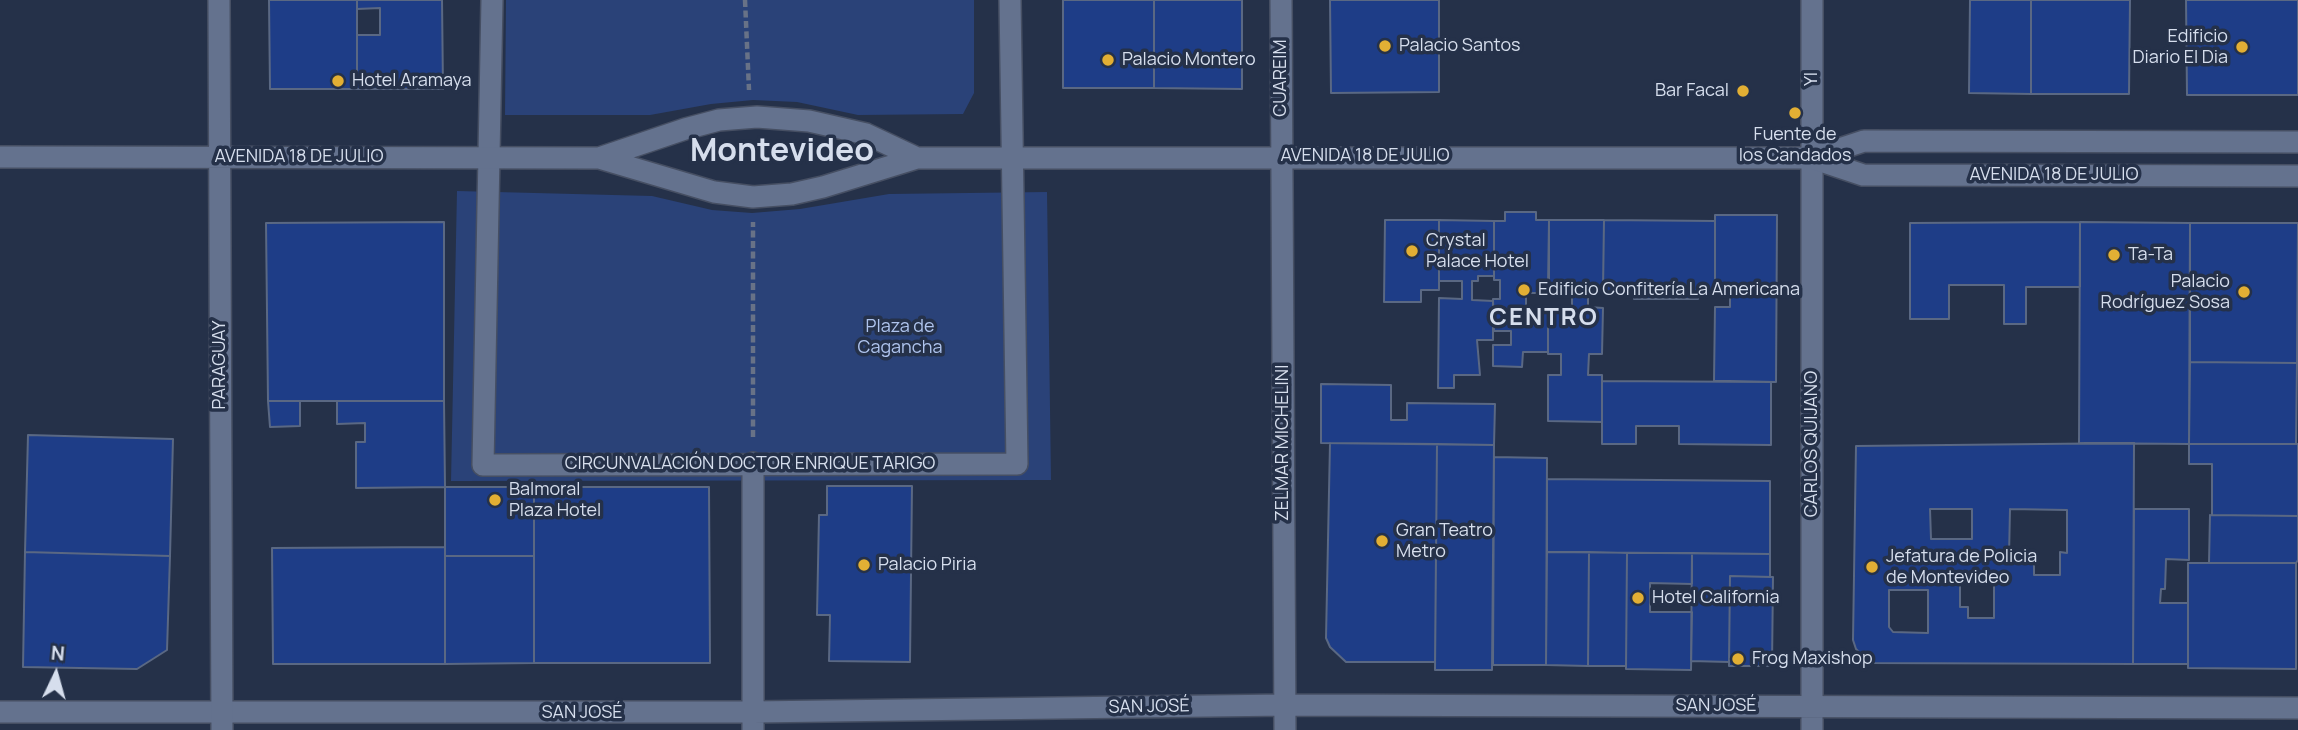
<!DOCTYPE html>
<html>
<head>
<meta charset="utf-8">
<style>
  body { margin:0 }
  #map { position:relative; width:2298px; height:730px; overflow:hidden; background:#253149; font-family:Manrope,sans-serif }
  canvas { display:block }
  .north { position:absolute; left:21px; top:639px; width:70px; height:70px; -webkit-text-stroke:5px #253149; paint-order:stroke; rotate:5deg; font-size:19px; font-weight:700; line-height:28px; text-align:center; color:#d6deed }
  .north::after { content:''; display:block; margin:auto; width:24px; height:32px; background:#d6deed; clip-path:polygon(50% 0,100% 100%,50% 72%,0 100%) }
</style>
</head>
<body>
<div id="map">
<canvas width="2298" height="730"></canvas>
<div class="north">N</div>
</div>
<script>
const context = document.querySelector('canvas').getContext('2d');
context.lineJoin = 'round';
function fill(path, color) { context.fillStyle = color; context.fill(path, 'evenodd'); }
const poly = rows => new Path2D(rows.map(r => 'M' + r).join(''));
function strokePath(path, color, width, dash) { context.strokeStyle = color; context.lineWidth = width; context.lineCap = dash ? 'butt' : 'round'; context.setLineDash(dash || []); context.stroke(path); }
function drawText(font, color, halo, rows, align = 'center') {
  context.font = font + ' Manrope,sans-serif'; context.lineWidth = 7; context.setLineDash([]); context.textBaseline = 'middle'; context.strokeStyle = halo; context.fillStyle = color; for (const [text, x, y, turn = 0] of rows) {
    context.save(); context.translate(x, y); context.rotate((+turn || 0) * Math.PI / 180); context.textAlign = isNaN(turn) ? turn : align; if (halo) context.strokeText(text, 0, 0); context.fillText(text, 0, 0); context.restore();
  }
}
const green = poly([
  [506,0,974,0,974,93,963,114,858,115,797,102,753,100,711,104,650,115,505,115],
  [457,191,652,196,712,210,752,213,800,209,889,194,1047,192,1051,480,451,481]
]);
const building = poly([
  [269,0,357,0,357,89,270,89,269,0],
  [357,0,442,0,443,89,357,89,357,35,380,35,380,8,357,9,357,0],
  [1063,0,1154,0,1154,88,1063,88,1063,0],
  [1154,0,1242,0,1242,89,1154,88,1154,0],
  [1330,0,1439,0,1439,92,1331,93,1330,0],
  [1970,0,2031,0,2031,94,1969,93,1970,0],
  [2031,0,2130,0,2129,94,2031,94,2031,0],
  [2186,0,2298,0,2298,95,2187,95,2186,0],
  [1505,212,1536,212,1536,220,1549,220,1549,293,1526,293,1526,309,1548,310,1548,352,1523,352,1522,367,1493,366,1493,345,1511,345,1511,331,1494,331,1493,299,1500,299,1500,280,1494,280,1494,221,1505,221,1505,212],
  [1715,215,1777,215,1776,382,1714,381,1715,307,1730,307,1730,286,1715,286,1715,215],
  [1385,220,1439,220,1439,290,1421,290,1421,302,1384,302,1385,220],
  [1439,220,1494,221,1494,276,1478,276,1478,281,1472,281,1472,300,1493,301,1493,340,1477,340,1480,375,1454,375,1454,388,1438,388,1439,298,1462,299,1462,281,1439,281,1439,220],
  [1549,220,1604,220,1603,288,1588,288,1588,307,1603,308,1602,354,1589,354,1588,375,1602,375,1602,422,1548,421,1548,375,1561,375,1561,354,1548,354,1548,307,1572,308,1572,288,1548,288,1549,220],
  [1604,220,1715,221,1715,292,1698,291,1698,299,1634,299,1634,291,1603,291,1604,220],
  [444,222,444,401,268,401,266,223,444,222],
  [2080,222,2190,223,2189,444,2079,443,2080,222],
  [2080,222,2080,287,2026,287,2026,324,2004,324,2004,285,1949,285,1949,319,1910,319,1910,223,2080,222],
  [2190,223,2298,223,2297,363,2190,362,2190,223],
  [2190,362,2297,363,2296,444,2189,444,2190,362],
  [1602,381,1771,382,1771,445,1679,444,1679,426,1636,426,1636,444,1602,444,1602,381],
  [1321,384,1391,385,1391,420,1407,420,1407,403,1495,404,1494,445,1321,443,1321,384],
  [268,401,300,401,300,426,270,427,268,401],
  [337,401,444,401,445,487,356,488,356,442,365,442,365,423,337,424,337,401],
  [28,435,173,439,170,556,25,552,28,435],
  [1330,443,1437,444,1435,662,1346,662,1330,647,1326,638,1330,443],
  [2134,443,2133,664,1870,663,1856,649,1853,640,1856,446,2134,443],
  [1930,509,1972,509,1972,539,1931,539,1930,509],
  [2010,509,2067,510,2067,553,2060,552,2060,575,2034,575,2034,556,2009,556,2010,509],
  [1960,582,1994,582,1994,618,1968,618,1968,607,1960,607,1960,582],
  [1889,590,1928,590,1928,633,1893,632,1889,627,1889,590],
  [1437,444,1494,445,1492,670,1435,670,1437,444],
  [2189,444,2298,444,2298,516,2212,515,2212,464,2189,464,2189,444],
  [1494,457,1547,458,1546,665,1493,665,1494,457],
  [1547,479,1770,481,1770,554,1547,552,1547,479],
  [827,486,912,486,910,662,829,661,830,615,817,615,819,515,827,515,827,486],
  [445,487,534,487,534,556,445,556,445,487],
  [534,487,709,487,710,663,534,663,534,487],
  [2134,509,2189,509,2189,560,2166,559,2165,589,2161,589,2160,603,2188,603,2188,664,2133,664,2134,509],
  [2210,515,2298,516,2298,560,2296,563,2209,563,2210,515],
  [445,547,445,664,273,664,272,548,445,547],
  [25,552,170,556,167,650,137,669,23,667,25,552],
  [1547,552,1589,552,1588,666,1546,665,1547,552],
  [1589,552,1627,553,1626,666,1588,666,1589,552],
  [1627,553,1692,553,1692,584,1650,583,1650,612,1692,612,1691,670,1626,669,1627,553],
  [1692,553,1770,554,1770,577,1730,576,1729,662,1691,661,1692,553],
  [445,556,534,556,534,663,445,664,445,556],
  [2188,563,2296,563,2296,669,2188,668,2188,563],
  [1730,576,1773,577,1772,666,1729,666,1730,576]
]);
const path = poly([
  [745,0,749,90],
  [753,437,753,222]
]);
const street = poly([
  [492,0,483,465,1017,464,1010,0],
  [1281,0,1285,730],
  [1812,0,1812,730],
  [753,463,753,730],
  [0,712,753,712,1285,705,2298,708]
]);
const secondary = poly([
  [219,0,222,730],
  [0,157,599,158,714,192,753,197,792,194,823,187,917,158,1812,158,1864,141,2298,142],
  [599,158,685,129,719,120,757,117,809,121,866,134,917,158],
  [1812,158,1863,175,2298,176]
]);
const markers = [
  [1385,46,7,"#e2af34"],
  [2242,47,7,"#e2af34"],
  [1108,60,7,"#e2af34"],
  [338,81,7,"#e2af34"],
  [1743,91,7,"#e2af34"],
  [1795,113,7,"#e2af34"],
  [1412,251,7,"#e2af34"],
  [2114,255,7,"#e2af34"],
  [1524,290,7,"#e2af34"],
  [2244,292,7,"#e2af34"],
  [495,500,7,"#e2af34"],
  [1382,541,7,"#e2af34"],
  [864,565,7,"#e2af34"],
  [1872,567,7,"#e2af34"],
  [1638,598,7,"#e2af34"],
  [1738,659,7,"#e2af34"]
];
const poiNames = [
  ["Edificio",2228,37,"right"],
  ["Diario El Dia",2228,58,"right"],
  ["Palacio Santos",1399,46],
  ["Palacio Montero",1122,60],
  ["Hotel Aramaya",352,81],
  ["Bar Facal",1729,91,"right"],
  ["Fuente de",1795,135,"center"],
  ["los Candados",1795,156,"center"],
  ["Crystal",1426,241],
  ["Palace Hotel",1426,262],
  ["Ta-Ta",2128,255],
  ["Palacio",2230,282,"right"],
  ["Rodríguez Sosa",2230,303,"right"],
  ["Edificio Confitería La Americana",1538,290],
  ["Balmoral",509,490],
  ["Plaza Hotel",509,511],
  ["Gran Teatro",1396,531],
  ["Metro",1396,552],
  ["Jefatura de Policia",1886,557],
  ["de Montevideo",1886,578],
  ["Palacio Piria",878,565],
  ["Hotel California",1652,598],
  ["Frog Maxishop",1752,659]
];
const streetNames = [
  ["CUAREIM",1281,78,-90],
  ["YI",1812,79,-90],
  ["AVENIDA 18 DE JULIO",1365,156],
  ["AVENIDA 18 DE JULIO",299,157],
  ["AVENIDA 18 DE JULIO",2054,175],
  ["PARAGUAY",220,365,-90],
  ["ZELMAR MICHELINI",1283,443,-90],
  ["CARLOS QUIJANO",1812,444,-90],
  ["CIRCUNVALACIÓN DOCTOR ENRIQUE TARIGO",750,464],
  ["SAN JOSÉ",1716,706],
  ["SAN JOSÉ",1149,707,-1],
  ["SAN JOSÉ",582,713]
];
const parkNames = [
  ["Plaza de",900,327],
  ["Cagancha",900,348]
];
const districtNames = [
  ["CENTRO",1544,318]
];
const townNames = [
  ["Montevideo",782,152]
];
fill(green, '#2a4278');
fill(building, '#1e3d87');
strokePath(building, '#5a6883', 2);
strokePath(street, '#464f63', 24);
strokePath(secondary, '#464f63', 24);
strokePath(path, '#687287', 4.5, [7, 3.5]);
strokePath(street, '#64728e', 21);
strokePath(secondary, '#64728e', 21);
for (const [x, y, r, color] of markers) { const dot = new Path2D(); dot.arc(x, y, r, 0, 2 * Math.PI); context.fillStyle = color; context.fill(dot); strokePath(dot, '#253149', 2.5); }
drawText('18px', '#d6deed', '#253149', poiNames, 'left');
drawText('18px', '#d6deed', '#253149', streetNames);
drawText('18px', '#afc4ee', '#253149', parkNames);
context.letterSpacing = '2px';
drawText('bold 24px', '#d6deed', '#253149', districtNames);
context.letterSpacing = '0px';
drawText('bold 32px', '#d6deed', '#253149', townNames);
</script>
</body>
</html>
